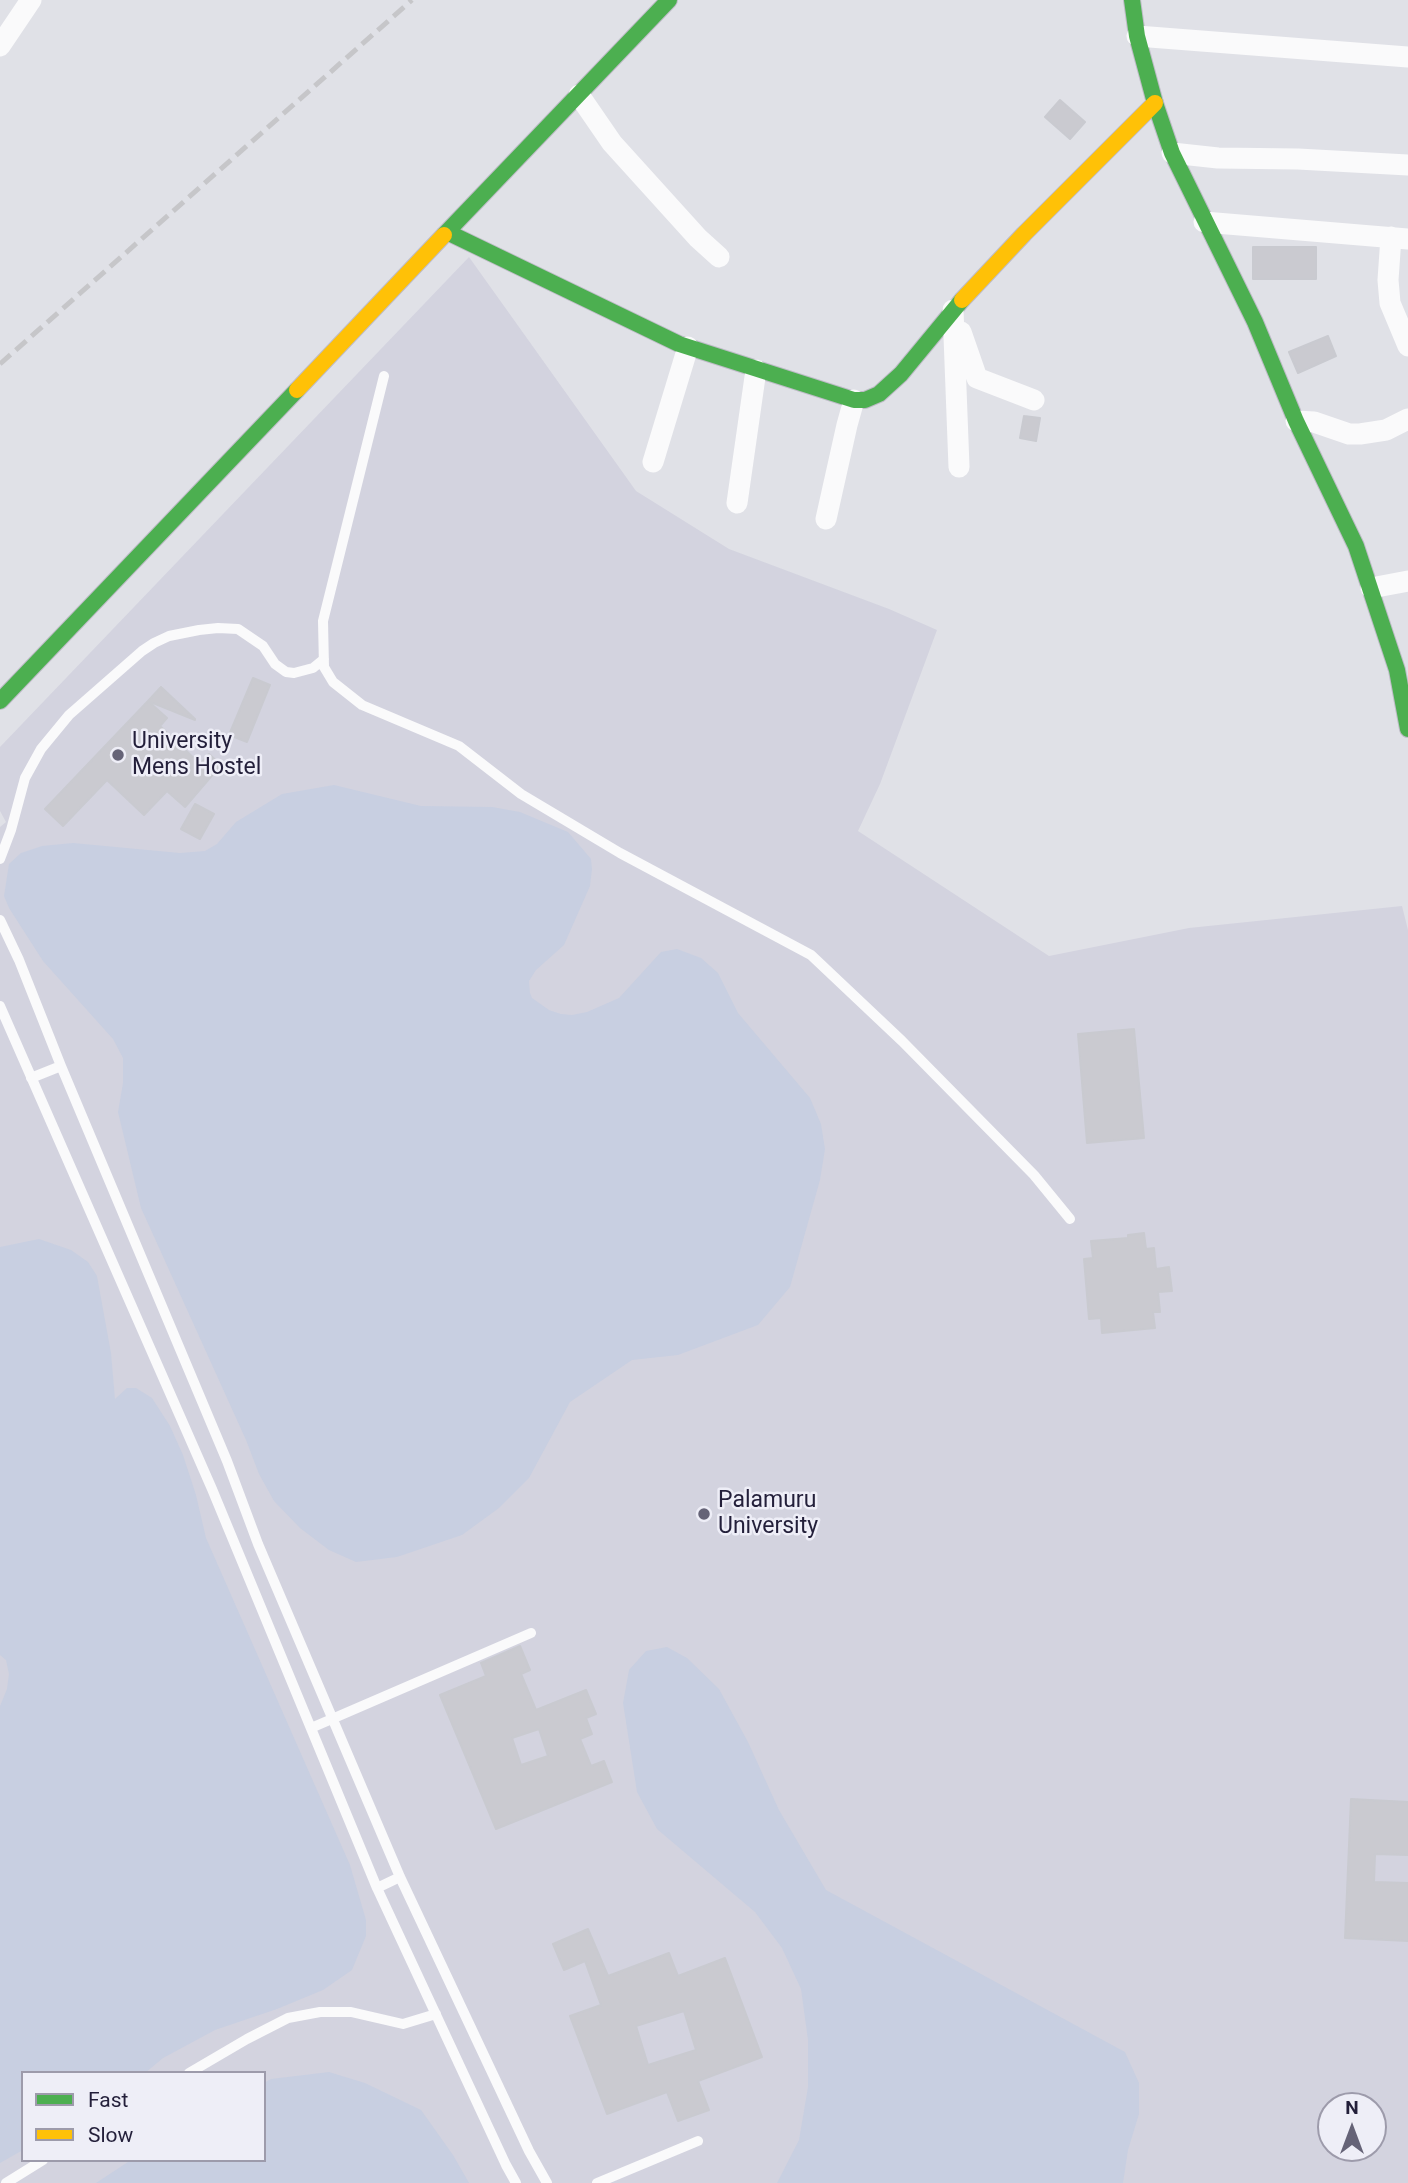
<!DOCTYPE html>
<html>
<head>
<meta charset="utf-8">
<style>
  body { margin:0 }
  #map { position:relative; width:1408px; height:2183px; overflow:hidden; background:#e0e1e7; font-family:Roboto,sans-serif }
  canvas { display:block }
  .legend { position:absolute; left:21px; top:2071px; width:245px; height:91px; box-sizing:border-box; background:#eeeef7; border:2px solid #9d9bab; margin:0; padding:9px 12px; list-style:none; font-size:21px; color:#231f3a }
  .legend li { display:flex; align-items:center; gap:14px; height:35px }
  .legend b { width:35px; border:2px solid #9d9bab }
  .north { position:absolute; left:1317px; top:2092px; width:70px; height:70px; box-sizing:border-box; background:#eeeef7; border:2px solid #9d9bab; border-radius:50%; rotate:0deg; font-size:19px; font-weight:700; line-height:28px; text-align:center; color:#231f3a }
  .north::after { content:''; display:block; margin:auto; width:24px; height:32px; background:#656377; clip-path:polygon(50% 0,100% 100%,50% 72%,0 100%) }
</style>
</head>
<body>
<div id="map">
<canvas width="1408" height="2183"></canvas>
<ul class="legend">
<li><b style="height:9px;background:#4caf50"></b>Fast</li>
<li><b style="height:9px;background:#ffc107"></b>Slow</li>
</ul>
<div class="north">N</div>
</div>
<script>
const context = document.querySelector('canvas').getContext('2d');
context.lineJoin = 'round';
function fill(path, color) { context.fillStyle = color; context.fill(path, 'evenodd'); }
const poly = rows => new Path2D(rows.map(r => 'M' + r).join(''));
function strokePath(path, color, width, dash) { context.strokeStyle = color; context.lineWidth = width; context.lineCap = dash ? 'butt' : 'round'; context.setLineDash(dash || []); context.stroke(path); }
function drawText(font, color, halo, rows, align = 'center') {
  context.font = font + ' Roboto,sans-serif'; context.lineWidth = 5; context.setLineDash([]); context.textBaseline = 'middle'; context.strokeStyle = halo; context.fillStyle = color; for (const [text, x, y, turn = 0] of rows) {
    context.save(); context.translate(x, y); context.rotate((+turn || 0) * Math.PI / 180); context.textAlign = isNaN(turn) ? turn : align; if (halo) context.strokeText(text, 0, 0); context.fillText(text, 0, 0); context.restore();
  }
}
const built = poly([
  [469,257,636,491,729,549,889,609,937,630,880,784,858,831,1049,956,1189,928,1402,906,1408,930,1408,2183,0,2183,0,827,6,822,0,811,0,747],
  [23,2073,264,2073,264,2160,23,2160],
  [1331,2106,1373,2106,1373,2148,1331,2148]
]);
const green = poly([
  [334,785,421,806,492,807,520,812,568,832,591,859,592,869,590,886,564,945,536,970,529,981,530,993,532,998,549,1010,561,1014,572,1015,587,1012,619,998,661,952,677,949,701,958,718,973,738,1013,810,1098,821,1124,825,1149,820,1180,790,1287,758,1325,678,1355,632,1360,570,1402,529,1478,499,1508,462,1535,397,1557,356,1562,329,1550,300,1528,274,1501,259,1474,246,1440,141,1208,118,1112,123,1083,123,1058,113,1039,43,961,9,908,4,896,9,864,21,853,42,846,73,843,180,853,205,851,217,844,236,822,282,794],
  [39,1239,71,1250,88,1262,97,1276,111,1353,115,1399,127,1388,136,1388,152,1398,170,1426,183,1455,196,1495,206,1538,350,1865,366,1920,366,1936,352,1970,323,1990,277,2009,215,2030,163,2058,145,2073,23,2073,23,2150,0,2163,0,1706,7,1689,9,1674,6,1660,0,1655,0,1247],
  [667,1647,687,1658,719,1689,748,1742,779,1810,826,1890,1125,2052,1139,2083,1139,2114,1128,2150,1123,2183,777,2183,799,2140,808,2087,808,2040,801,1989,782,1948,755,1912,657,1829,637,1792,623,1703,629,1670,646,1651],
  [329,2072,365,2083,421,2110,453,2155,469,2183,96,2183,131,2160,264,2160,264,2083,271,2079]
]);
const building = poly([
  [1060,100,1085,122,1070,139,1045,117,1060,100],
  [1253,247,1316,247,1316,279,1253,279,1253,247],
  [1328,336,1336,356,1298,373,1289,352,1328,336],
  [1024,416,1040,418,1036,441,1020,438,1024,416],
  [253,678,270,685,247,742,229,735,253,678],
  [161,687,195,719,195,720,148,701,161,687],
  [148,701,167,718,160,726,200,764,209,754,221,765,185,807,167,791,144,815,107,780,63,826,45,809,148,701],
  [195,804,214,814,200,839,181,829,195,804],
  [1134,1029,1144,1138,1087,1143,1078,1034,1134,1029],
  [1144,1233,1146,1249,1154,1248,1156,1269,1169,1267,1172,1291,1158,1292,1160,1312,1153,1312,1155,1328,1102,1333,1101,1318,1089,1319,1084,1259,1093,1258,1091,1241,1128,1238,1128,1235,1144,1233],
  [520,1646,530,1670,521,1674,536,1710,586,1690,596,1714,586,1718,592,1734,580,1739,591,1766,604,1761,612,1782,496,1829,440,1695,486,1676,481,1663,520,1646],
  [539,1729,548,1756,521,1765,512,1738,539,1729],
  [1351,1799,1408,1802,1408,1855,1375,1854,1374,1882,1408,1883,1408,1941,1345,1938,1351,1799],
  [588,1929,608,1976,669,1953,678,1976,725,1958,762,2057,698,2081,709,2110,678,2121,667,2092,607,2114,570,2016,601,2005,585,1961,564,1970,553,1944,588,1929],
  [684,2011,696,2050,648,2065,636,2026,684,2011]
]);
const lane = poly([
  [384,376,323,621,324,667,333,682,362,705,459,746,521,794,620,853,811,955,902,1041,1034,1175,1070,1219],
  [0,859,11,830,25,778,41,749,69,715,142,651,154,643,169,636,199,630,218,628,238,629,263,646,275,664,286,672,294,673,313,668,324,659],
  [0,920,19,960,61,1066,227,1461,258,1544,400,1877,529,2151,547,2183],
  [0,1006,212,1489,377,1888,506,2165,516,2183],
  [31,1078,61,1066],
  [311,1728,531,1633],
  [377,1888,400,1877],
  [189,2073,247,2039,288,2018,320,2012,351,2012,403,2024,436,2014],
  [6,2183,43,2160],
  [597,2183,698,2141]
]);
const street = poly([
  [1137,36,1408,57],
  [0,46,31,0],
  [579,95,612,143,698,238,719,257],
  [1172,153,1218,158,1298,159,1408,165],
  [1204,222,1408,239],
  [1391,237,1388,280,1390,303,1408,346],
  [953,310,959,467],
  [961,332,977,378,1034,400],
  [1296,421,1314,422,1349,434,1360,434,1386,430,1408,419],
  [653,462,688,347],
  [737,503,756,370],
  [826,519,847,425,854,400],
  [1371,588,1408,581]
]);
const fast = poly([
  [1132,0,1137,36,1155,103,1172,153,1255,322,1296,421,1356,546,1397,670,1408,729],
  [447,232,679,344,854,400,865,400,879,394,901,374,962,300],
  [444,235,669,0],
  [0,701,297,390]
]);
const slow = poly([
  [962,300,1024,234,1155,103],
  [297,390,444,235]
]);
const rail = poly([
  [0,364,412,0]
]);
const markers = [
  [118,755,7,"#656377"],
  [704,1514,7,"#656377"]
];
const poiNames = [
  ["University",132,742],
  ["Mens Hostel",132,768],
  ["Palamuru",718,1501],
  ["University",718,1527]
];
fill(built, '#d3d3df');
fill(green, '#c8cfe1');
fill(building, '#cacad0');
strokePath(building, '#c9cad0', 2);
strokePath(fast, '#bebcc7', 18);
strokePath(slow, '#bebcc7', 18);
strokePath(lane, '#fafafb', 10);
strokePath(street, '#fafafb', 21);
strokePath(fast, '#4caf50', 16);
strokePath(slow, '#ffc107', 16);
strokePath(rail, '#c6c6c9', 5, [14, 7]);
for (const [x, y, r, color] of markers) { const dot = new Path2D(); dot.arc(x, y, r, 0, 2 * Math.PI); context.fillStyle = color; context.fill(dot); strokePath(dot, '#eeeef7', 2.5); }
drawText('23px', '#231f3a', '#eeeef7', poiNames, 'left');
</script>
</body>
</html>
